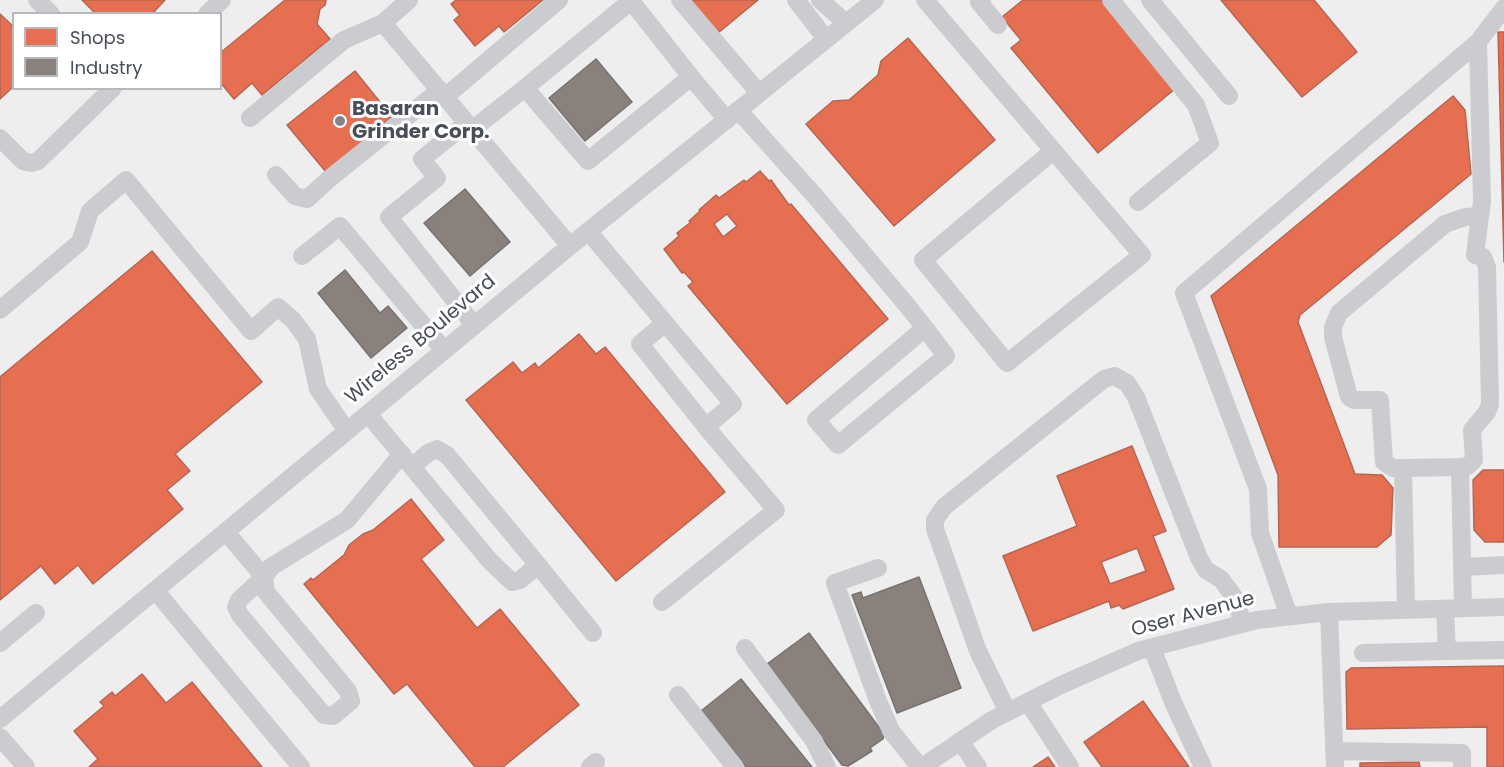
<!DOCTYPE html>
<html>
<head>
<meta charset="utf-8">
<style>
  body { margin:0 }
  #map { position:relative; width:1504px; height:767px; overflow:hidden; background:#eee; font-family:Poppins,sans-serif }
  canvas { display:block }
  .legend { position:absolute; left:12px; top:12px; width:210px; height:78px; box-sizing:border-box; background:#fff; border:2px solid #b6b8bc; margin:0; padding:8px 10px; list-style:none; font-size:18px; color:#484e58 }
  .legend li { display:flex; align-items:center; gap:12px; height:30px }
  .legend b { width:30px; border:2px solid #b6b8bc }
</style>
</head>
<body>
<div id="map">
<canvas width="1504" height="767"></canvas>
<ul class="legend">
<li><b style="height:16px;background:#e76f51"></b>Shops</li>
<li><b style="height:16px;background:#8a817c"></b>Industry</li>
</ul>
</div>
<script>
const context = document.querySelector('canvas').getContext('2d');
context.lineJoin = 'round';
function fill(path, color) { context.fillStyle = color; context.fill(path, 'evenodd'); }
const poly = rows => new Path2D(rows.map(r => 'M' + r).join(''));
function strokePath(path, color, width, dash) { context.strokeStyle = color; context.lineWidth = width; context.lineCap = dash ? 'butt' : 'round'; context.setLineDash(dash || []); context.stroke(path); }
function drawText(font, color, halo, rows, align = 'center') {
  context.font = font + ' Poppins,sans-serif'; context.lineWidth = 6; context.setLineDash([]); context.textBaseline = 'middle'; context.strokeStyle = halo; context.fillStyle = color; for (const [text, x, y, turn = 0] of rows) {
    context.save(); context.translate(x, y); context.rotate((+turn || 0) * Math.PI / 180); context.textAlign = isNaN(turn) ? turn : align; if (halo) context.strokeText(text, 0, 0); context.fillText(text, 0, 0); context.restore();
  }
}
const shops = poly([
  [82,0,165,0,152,14,96,14,82,0],
  [285,0,326,0,325,5,320,9,317,24,330,39,262,95,252,83,234,99,220,82,220,53,285,0],
  [456,0,543,0,504,32,499,26,475,46,454,20,460,15,451,4,456,0],
  [691,0,758,0,718,33,691,0],
  [1023,0,1103,0,1176,88,1098,153,1011,48,1021,40,1002,17,1023,0],
  [1221,0,1314,0,1357,52,1302,97,1221,0],
  [0,14,14,27,14,86,0,99,0,14],
  [1498,32,1504,32,1504,262,1498,32],
  [908,38,995,140,894,226,806,124,833,101,849,100,878,75,881,61,908,38],
  [355,71,392,117,326,172,287,125,355,71],
  [1453,96,1465,110,1471,174,1300,315,1298,322,1355,474,1382,475,1393,488,1391,535,1377,547,1279,547,1278,475,1211,296,1453,96],
  [760,171,769,181,771,180,789,205,791,204,888,319,787,404,688,286,693,282,684,272,682,273,664,249,679,236,677,233,691,222,689,221,700,211,699,210,716,195,719,198,744,180,746,182,760,171],
  [727,214,737,226,723,237,714,224,727,214],
  [152,251,262,382,175,454,190,471,167,490,183,509,93,584,78,565,55,584,41,566,0,600,0,377,152,251],
  [579,334,596,354,605,347,725,492,616,581,466,400,513,362,522,373,535,363,538,368,579,334],
  [1132,446,1166,531,1153,536,1174,589,1123,609,1119,605,1111,608,1109,601,1033,631,1003,556,1077,526,1057,476,1132,446],
  [1137,548,1146,571,1110,584,1101,562,1137,548],
  [1483,470,1504,470,1504,542,1485,542,1474,530,1473,480,1483,470],
  [411,499,444,540,421,559,477,628,500,609,579,705,503,767,475,767,407,684,394,694,304,584,311,578,313,580,344,555,349,545,363,534,373,530,411,499],
  [1504,666,1504,767,1487,767,1487,727,1347,729,1346,672,1351,668,1504,666],
  [142,674,166,703,192,682,262,767,89,767,98,759,74,731,104,706,100,702,112,692,115,696,142,674],
  [1143,701,1189,767,1102,767,1084,742,1143,701],
  [1048,757,1055,767,1033,767,1048,757],
  [1419,762,1420,767,1360,767,1360,763,1419,762]
]);
const industry = poly([
  [596,59,632,102,585,141,549,98,596,59],
  [465,189,510,242,470,276,424,223,465,189],
  [345,270,380,313,388,306,407,328,371,358,318,293,345,270],
  [919,577,961,688,897,713,852,595,861,592,863,598,919,577],
  [809,633,884,734,883,739,870,748,872,751,848,766,842,765,767,664,809,633],
  [741,679,812,767,746,767,701,711,741,679]
]);
const minor = poly([
  [37,0,51,14],
  [680,0,759,93],
  [796,0,826,39],
  [820,0,846,23],
  [925,0,1142,255,1007,363,923,260,1053,151],
  [982,0,979,2,998,25],
  [1111,0,1196,105,1210,143,1138,202],
  [1150,0,1229,96],
  [207,14,222,0],
  [383,23,570,246],
  [1478,42,1504,8],
  [691,77,631,1,525,88,588,161,691,77,727,120],
  [445,97,559,0],
  [738,110,815,196,910,309,925,328,946,356,838,445,816,420,925,328],
  [250,118,344,40,383,23,409,0],
  [467,123,422,159,437,178,389,217,474,325],
  [473,129,525,88],
  [0,138,23,161,31,163,38,161,113,88],
  [276,175,295,196,307,199,329,179,440,90],
  [588,231,733,404,706,427,776,510,662,602],
  [302,256,340,226,444,350],
  [0,310,80,242,90,211,126,180,251,331,278,307,293,320,307,339,318,389,347,431],
  [665,323,640,344,706,427],
  [368,414,490,561,512,582,520,580,538,565,447,455,437,449,428,453,413,466],
  [1403,468,1460,467],
  [226,532,264,577,239,600,236,607,240,615,318,708,324,715,333,716,351,701,348,691,266,592,264,577,271,567,347,520,402,454],
  [538,565,593,633],
  [1463,567,1504,565],
  [878,568,835,583,878,701,891,731,920,767],
  [155,590,301,767],
  [1463,608,1460,467,1468,466,1474,460,1472,430,1487,412,1490,404,1487,267,1483,257,1475,255,1480,216],
  [1445,609,1447,651,1504,650],
  [1329,612,1335,767],
  [1289,616,1260,533,1258,489,1184,293,1478,42,1482,202,1480,216,1465,217,1445,224,1339,313,1333,327,1333,337,1349,397,1354,400,1380,400,1384,462,1393,468,1403,468,1406,609],
  [0,643,36,613],
  [745,648,814,741,827,767],
  [1152,648,1173,702,1203,767],
  [1363,653,1447,651],
  [678,695,735,767],
  [1028,702,1070,767],
  [1008,712,978,651,935,529,935,520,944,507,1104,379,1114,376,1127,383,1136,397,1199,558,1206,570,1221,579,1235,598,1243,624],
  [0,719,570,246,875,0],
  [0,737,26,767],
  [960,741,978,767],
  [1334,751,1462,753,1462,767],
  [590,767,596,762],
  [922,767,992,720,1061,685,1138,651,1257,620,1329,612,1504,607]
]);
const markers = [
  [340,121,6,"#82868c"]
];
const poiNames = [
  ["Basaran",352,110],
  ["Grinder Corp.",352,133]
];
const streetNames = [
  ["Wireless Boulevard",421,340,-40],
  ["Oser Avenue",1193,615,-15]
];
fill(shops, '#e76f51');
strokePath(shops, '#b76553', 1.5);
fill(industry, '#8a817c');
strokePath(industry, '#767271', 1.5);
strokePath(minor, '#cacccf', 18);
for (const [x, y, r, color] of markers) { const dot = new Path2D(); dot.arc(x, y, r, 0, 2 * Math.PI); context.fillStyle = color; context.fill(dot); strokePath(dot, '#fff', 2); }
drawText('bold 20px', '#484e58', '#fff', poiNames, 'left');
drawText('20px', '#484e58', '#fff', streetNames);
</script>
</body>
</html>
